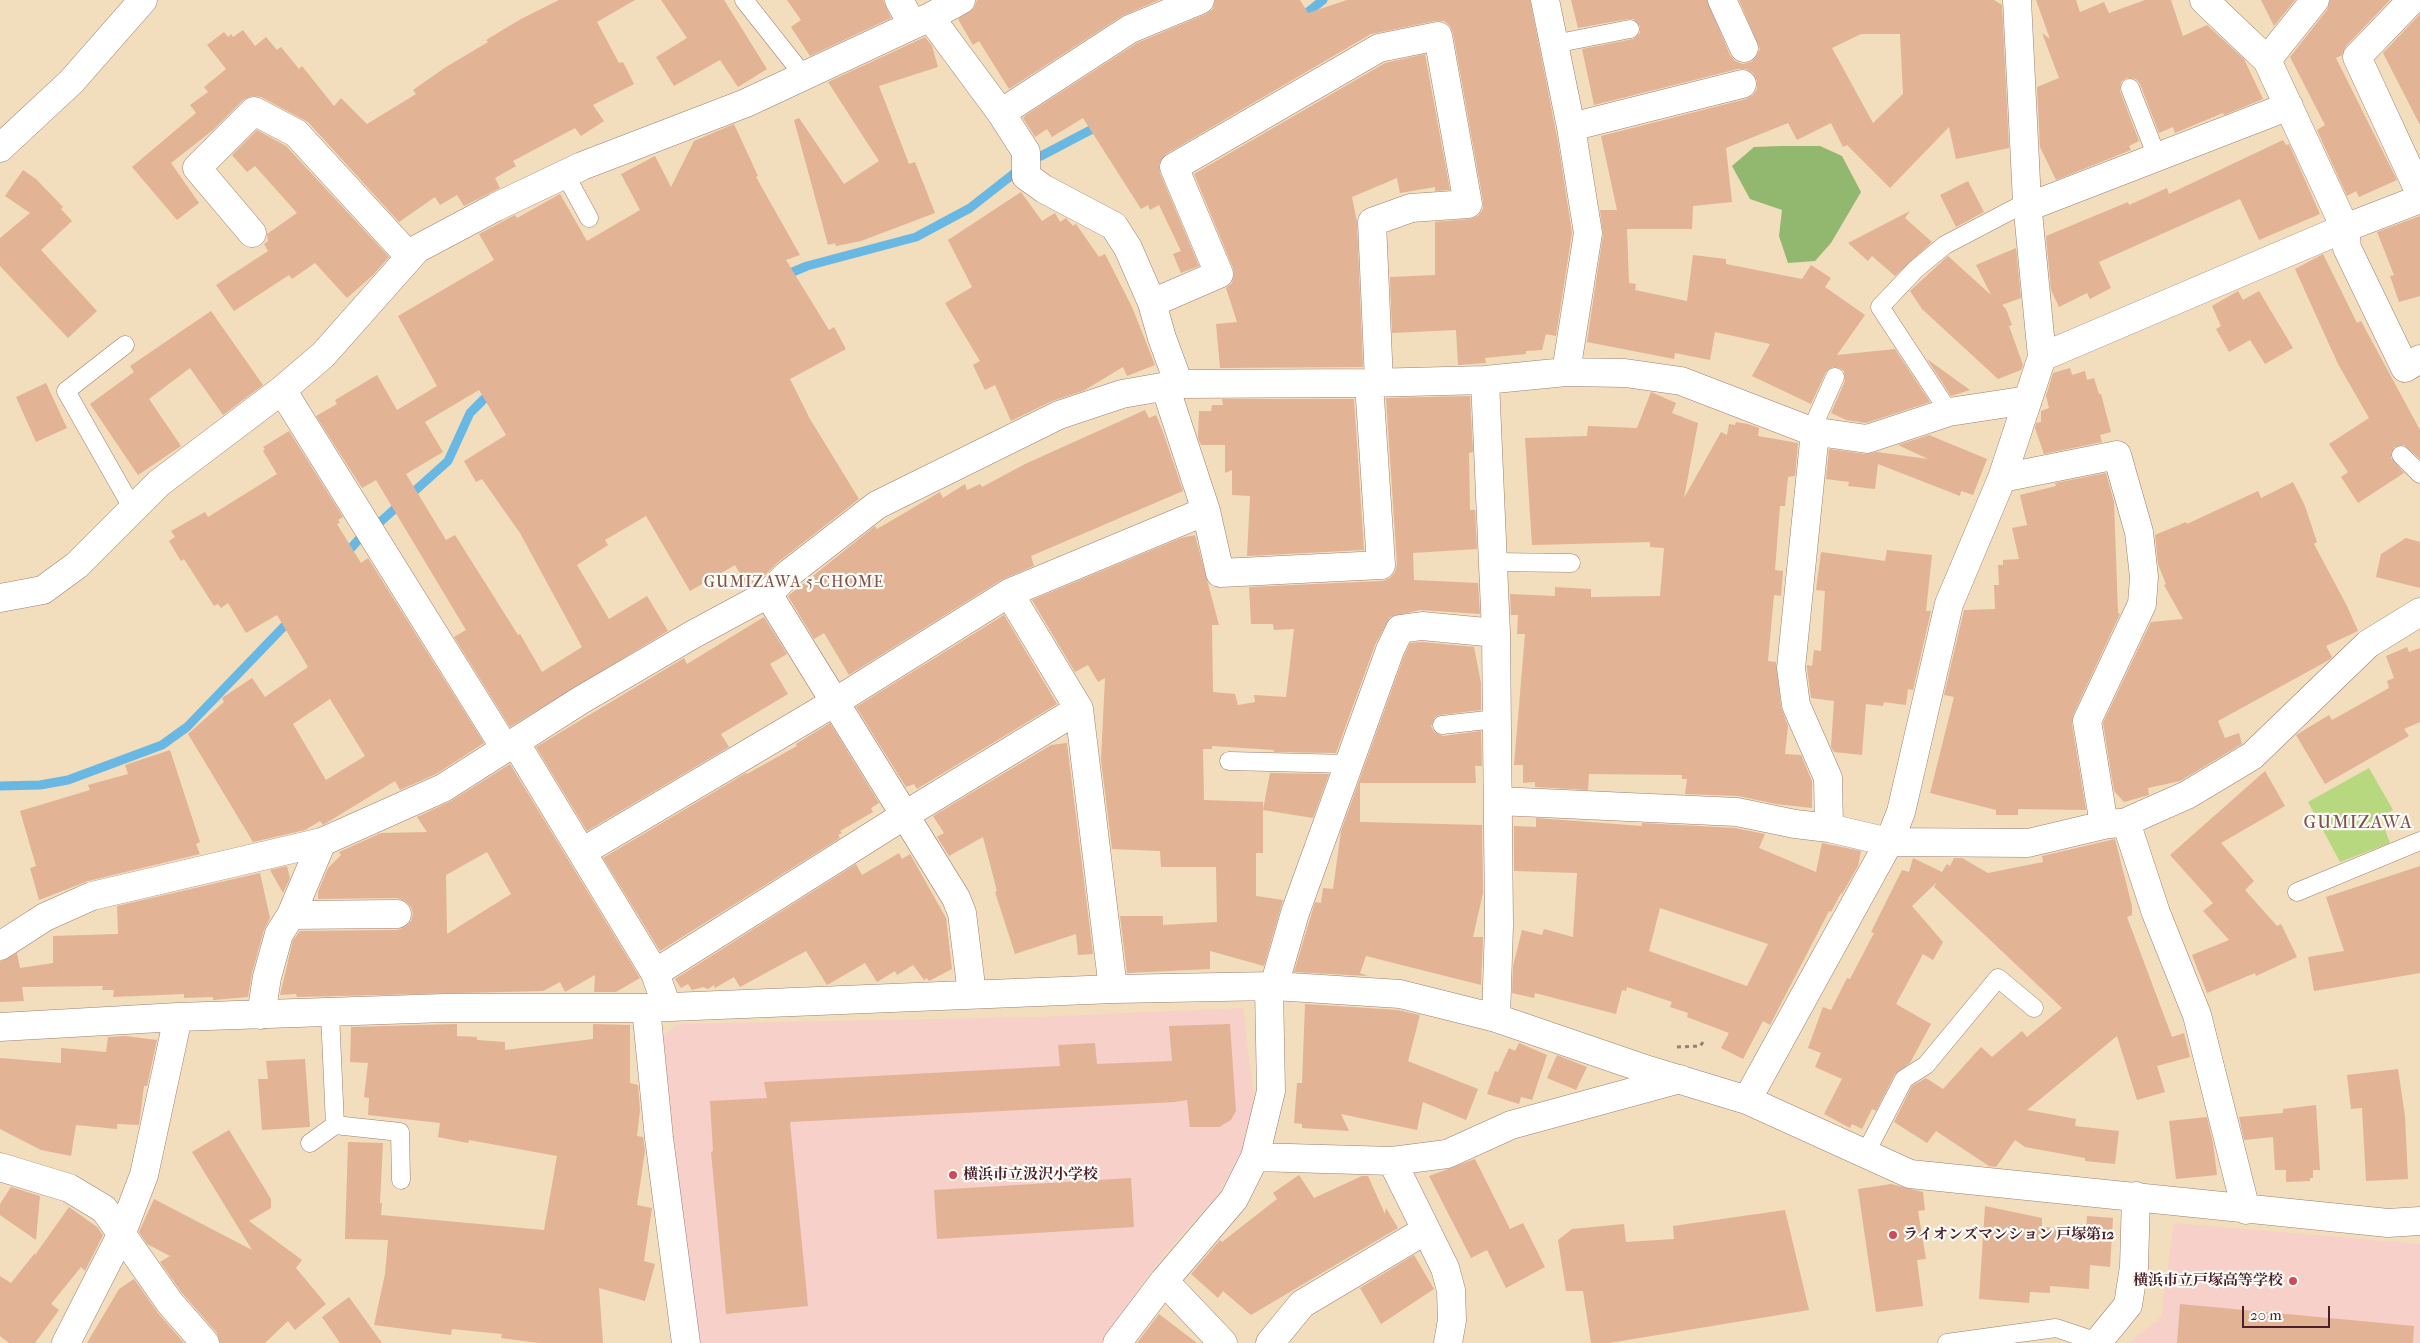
<!DOCTYPE html>
<html>
<head>
<meta charset="utf-8">
<style>
  body { margin:0 }
  #map { position:relative; width:2420px; height:1343px; overflow:hidden; background:#f2ddbd; font-family:"IM FELL French Canon",serif }
  canvas { display:block }
  .scale { position:absolute; left:2242px; top:1306px; width:88px; height:22px; box-sizing:border-box; border:2px solid #4a1f2b; border-top:0; padding-left:6px; font-size:15px; line-height:18px; white-space:nowrap; color:#4a1f2b; -webkit-text-stroke:4px #fdfcf7; paint-order:stroke }
</style>
</head>
<body>
<div id="map">
<canvas width="2420" height="1343"></canvas>
<div class="scale">20 m</div>
</div>
<script>
const context = document.querySelector('canvas').getContext('2d');
context.lineJoin = 'round';
function fill(path, color) { context.fillStyle = color; context.fill(path, 'evenodd'); }
const poly = rows => new Path2D(rows.map(r => 'M' + r).join(''));
function strokePath(path, color, width, dash) { context.strokeStyle = color; context.lineWidth = width; context.lineCap = dash ? 'butt' : 'round'; context.setLineDash(dash || []); context.stroke(path); }
function drawText(font, color, halo, rows, align = 'center') {
  context.font = font + ' "IM FELL French Canon","Noto Serif JP",serif'; context.lineWidth = 4.5; context.setLineDash([]); context.textBaseline = 'middle'; context.strokeStyle = halo; context.fillStyle = color; for (const [text, x, y, turn = 0] of rows) {
    context.save(); context.translate(x, y); context.rotate((+turn || 0) * Math.PI / 180); context.textAlign = isNaN(turn) ? turn : align; if (halo) context.strokeText(text, 0, 0); context.fillText(text, 0, 0); context.restore();
  }
}
const built = poly([
  [1243,1008,1254,1098,1242,1157,1218,1194,1161,1258,1100,1343,697,1343,660,1040,677,1024,1037,1017],
  [2174,1223,2420,1244,2420,1343,2130,1343,2161,1317]
]);
const green = poly([
  [2369,768,2393,810,2380,817,2390,843,2340,862,2308,802]
]);
const forest = poly([
  [1781,146,1820,146,1842,156,1861,192,1831,243,1815,261,1788,263,1779,236,1782,210,1750,199,1732,166,1754,147]
]);
const stream = poly([
  [1298,20,1323,0],
  [1041,156,1100,125],
  [783,276,807,266,916,237,970,208,1021,168],
  [379,523,448,461,470,413,493,390],
  [344,556,360,538],
  [0,786,40,785,68,780,162,745,187,727,292,618]
]);
const building = poly([
  [559,0,635,0,597,22,619,63,623,62,634,84,593,105,604,121,581,136,575,128,513,161,516,166,495,178,500,188,464,206,457,195,440,205,435,197,399,222,308,122,261,97,252,96,243,100,213,130,171,163,199,203,177,220,132,167,196,113,190,105,208,92,204,87,226,69,207,45,224,32,228,37,231,34,233,37,243,30,255,46,266,37,277,50,281,47,299,69,302,66,334,106,341,98,367,124,416,94,413,90,446,67,488,42,486,40,521,19],
  [661,0,724,0,767,69,738,87,720,60,674,86,656,57,687,38],
  [787,0,883,0,891,18,810,56,791,27,801,20],
  [977,0,1159,0,1122,16,1009,89,979,41,973,45,958,19,974,8],
  [1215,0,1300,0,1308,13,1347,0,1530,0,1558,142,1572,233,1556,336,1546,334,1542,350,1526,351,1526,354,1485,358,1486,363,1458,365,1456,330,1392,333,1390,277,1435,275,1435,222,1470,219,1478,216,1483,209,1483,201,1453,33,1450,26,1444,21,1435,21,1371,34,1166,154,1159,165,1160,173,1199,266,1181,273,1173,254,1181,251,1159,205,1150,210,1148,205,1141,209,1083,118,1052,137,1047,129,1035,137,1023,118,1026,115,1137,43,1206,14,1213,9],
  [1571,0,1707,0,1730,55,1735,61,1743,64,1751,62,1756,57,1760,49,1739,0,1994,0,2002,5,2009,148,1956,159,1949,127,1890,188,1847,145,1843,147,1831,123,1797,140,1788,123,1726,148,1732,202,1693,206,1692,229,1627,229,1629,283,1636,284,1635,290,1687,301,1693,255,1726,259,1726,264,1802,279,1811,265,1831,278,1825,287,1865,315,1837,355,1895,349,1930,402,1866,423,1846,420,1831,413,1845,381,1844,371,1840,368,1833,367,1826,372,1811,404,1752,376,1770,344,1715,332,1710,360,1675,353,1674,359,1587,342,1603,235,1600,210,1617,210,1601,136,1746,99,1753,95,1757,89,1757,81,1753,73,1746,69,1738,69,1594,105,1582,49,1633,39,1640,33,1640,26,1634,19,1628,19,1578,28],
  [1861,34,1900,34,1903,94,1873,123,1832,48],
  [2036,0,2076,0,2080,12,2104,2,2109,13,2145,0,2171,0,2183,36,2207,25,2244,59,2263,99,2224,115,2223,113,2175,133,2173,127,2159,133,2140,84,2136,79,2127,78,2121,82,2120,91,2139,141,2129,146,2131,150,2056,180,2040,147,2037,87,2059,78,2042,33,2050,39],
  [2261,0,2295,0,2274,26],
  [2330,0,2390,0,2346,46,2342,55,2336,58,2397,180,2359,197,2356,191,2347,196,2317,130,2325,125,2290,57,2327,10],
  [2420,14,2420,125,2383,53],
  [925,37,932,46,938,67,879,86,909,164,915,162,935,213,861,241,836,246,835,243,828,245,794,120,799,118,844,184,879,161,828,82],
  [1425,54,1450,190,1435,191,1435,187,1400,193,1397,178,1352,197,1357,222,1363,367,1220,368,1216,324,1237,322,1226,288,1232,283,1234,275,1233,268,1194,174,1385,63],
  [734,124,758,176,756,177,800,255,786,260,829,330,834,327,846,349,790,379,810,419,859,499,777,563,759,581,748,587,735,565,690,591,646,516,605,540,608,545,577,565,609,619,647,596,668,631,510,727,454,637,466,630,376,480,362,488,316,416,337,404,335,400,377,375,397,410,437,386,398,316,494,260,479,234,515,215,517,218,560,194,587,241,640,210,621,174,655,156,671,187,694,141],
  [479,390,506,435,464,461,476,482,482,479,520,533,582,647,542,672,520,634,518,635,455,535,446,540,406,474,443,452,425,422],
  [257,130,286,146,389,257,373,275,347,298,315,263,292,279,289,275,234,311,216,285,268,251,264,244,268,241,267,234,297,213,255,166,247,172,232,155],
  [2283,140,2286,145,2289,144,2320,214,2259,240,2240,199,2099,262,2111,288,2090,299,2087,293,2059,307,2051,290,2046,236,2128,202,2129,205,2167,188,2169,194],
  [23,170,36,179,63,207,61,209,72,221,41,250,97,311,68,338,0,266,0,238,30,213,5,196],
  [1968,181,1984,212,1956,227,1940,195],
  [1021,192,1042,221,1055,213,1060,222,1066,218,1073,226,1076,224,1099,257,1105,254,1132,307,1155,365,1127,376,1123,367,1083,391,1052,401,1011,421,995,385,985,390,973,365,980,361,945,303,972,287,948,240],
  [1910,211,1905,218,1932,242,1895,276,1872,256,1868,261,1848,243],
  [2420,216,2420,296,2399,302,2390,276,2394,275,2377,232],
  [2016,248,2021,298,2002,305,2006,309,2012,325,2009,326,2023,365,2021,370,1998,379,1922,309,1910,291,1948,256,1991,295,1976,265],
  [2323,254,2357,323,2361,321,2420,430,2420,459,2404,445,2394,447,2391,458,2404,473,2358,503,2341,477,2348,472,2329,444,2369,418,2338,364,2295,269],
  [2238,291,2243,300,2259,291,2293,348,2265,364,2250,340,2229,352,2216,329,2221,326,2212,306],
  [211,311,263,385,223,415,190,368,149,399,181,446,138,475,90,404,134,372,130,366],
  [1927,359,1970,390,1951,396],
  [2070,368,2072,375,2085,371,2087,380,2094,378,2099,394,2101,394,2111,432,2100,435,2102,442,2044,454,2035,428,2036,423,2041,422,2041,411,2049,408,2046,396,2053,373],
  [46,383,67,428,36,442,16,397],
  [1651,392,1676,403,1672,413,1698,423,1684,498,1721,432,1727,435,1729,424,1735,425,1736,422,1748,424,1759,428,1758,436,1798,443,1795,476,1788,477,1785,506,1780,506,1775,570,1783,571,1781,596,1774,595,1768,661,1776,662,1781,707,1788,726,1785,754,1801,755,1812,781,1812,808,1776,804,1738,796,1685,794,1687,779,1682,779,1682,775,1589,774,1588,790,1535,787,1535,782,1523,783,1523,765,1514,765,1525,634,1517,634,1518,615,1511,615,1510,594,1555,596,1555,587,1591,589,1591,597,1660,596,1664,548,1650,547,1650,542,1532,545,1525,438,1587,436,1588,426,1637,428],
  [1470,396,1473,452,1469,453,1470,510,1475,510,1477,549,1413,553,1414,580,1478,583,1480,614,1420,610,1390,617,1375,645,1336,753,1274,752,1274,750,1212,746,1212,749,1203,749,1204,800,1263,802,1263,853,1256,853,1256,896,1283,900,1264,966,1210,951,1210,969,1127,973,1120,916,1163,916,1163,925,1217,922,1216,867,1161,867,1160,851,1112,849,1101,760,1105,678,1098,682,1088,665,1075,672,1032,600,1181,538,1195,535,1219,625,1212,625,1213,692,1235,694,1238,705,1255,702,1254,695,1286,697,1294,629,1274,630,1273,624,1251,624,1249,587,1382,581,1390,578,1395,572,1397,564,1386,398],
  [1222,399,1354,399,1364,550,1247,556,1250,496,1232,495,1232,470,1225,473,1225,445,1201,445,1198,438,1199,411,1211,411,1212,405,1223,405],
  [1145,410,1149,418,1156,415,1163,432,1183,491,1031,556,1034,566,1001,580,849,675,824,633,814,639,788,596,875,526,877,529,940,492,943,498,965,484,967,490,980,484,982,487,1025,464],
  [289,431,343,517,338,520,340,523,337,524,361,563,368,558,484,743,436,774,400,790,395,781,323,825,320,821,305,830,253,842,188,734,224,702,222,698,252,678,265,697,308,667,277,615,246,633,228,603,221,608,218,604,214,606,184,559,181,561,169,541,175,537,171,531,205,512,208,517,277,474,263,451,265,449,263,447],
  [330,699,365,756,326,780,293,724],
  [1929,435,1987,459,1973,495,1961,491,1960,496,1878,464,1875,489,1848,486,1849,482,1826,479,1829,449,1865,454,1877,452,1928,459,1898,445],
  [2106,473,2114,502,2118,613,2120,614,2073,715,2072,724,2086,810,2018,809,2018,815,1996,815,1996,810,1930,793,1954,697,1944,695,1964,610,1995,609,1994,585,1999,585,1998,565,2003,565,2003,560,2019,559,2012,528,2027,525,2020,495,2056,486,2055,483],
  [2293,482,2305,506,2317,542,2314,544,2347,606,2358,631,2326,646,2332,657,2329,660,2218,721,2225,738,2239,733,2242,744,2180,781,2148,788,2149,795,2124,802,2114,791,2103,723,2151,622,2183,619,2164,585,2166,584,2158,564,2155,535,2186,522,2187,524,2258,491,2261,498],
  [2406,538,2420,542,2420,588,2376,577,2381,554],
  [1887,550,1932,555,1926,611,1931,611,1913,690,1908,689,1906,705,1884,702,1883,706,1866,704,1862,755,1834,752,1831,747,1834,701,1811,698,1807,668,1807,665,1812,666,1814,650,1821,651,1825,591,1816,590,1821,552,1885,561],
  [1004,615,1057,704,917,789,914,784,906,787,856,707],
  [764,617,787,654,770,664,788,694,721,734,729,747,587,831,536,747,684,658,687,664],
  [1422,642,1474,647,1481,683,1481,710,1440,715,1435,717,1431,726,1434,732,1443,736,1481,731,1482,766,1475,766,1476,783,1360,783,1360,822,1482,825,1483,893,1473,937,1483,937,1481,985,1366,956,1360,973,1368,976,1294,972,1315,902,1321,903,1323,888,1333,889,1341,831,1404,656,1410,643],
  [2407,647,2409,652,2420,648,2420,722,2404,729,2409,736,2325,784,2296,735,2329,715,2332,720,2389,688,2387,681,2394,678,2386,656],
  [830,723,879,803,871,808,873,812,840,831,842,833,838,835,840,838,660,951,603,858,746,773,747,774,797,746,796,744],
  [1067,743,1093,954,1078,955,1076,934,1015,954,995,892,997,891,983,837,949,856,937,837,944,833,933,816,1051,745],
  [170,750,200,842,196,844,200,854,88,881,39,900,30,868,36,866,20,811,90,790,88,785,128,774,125,765],
  [510,764,640,978,616,992,594,992,595,975,565,992,560,982,543,991,297,997,296,994,280,995,293,940,300,931,397,930,405,927,411,921,413,914,411,907,405,901,397,898,318,899,318,892,328,868,341,855,339,852,381,833,427,832,417,817,451,801],
  [487,852,511,894,447,934,446,875],
  [2265,771,2285,806,2221,843,2254,881,2245,890,2277,926,2281,924,2297,957,2256,976,2255,973,2207,993,2192,955,2229,940,2203,911,2213,903,2170,855],
  [1270,773,1329,774,1313,818,1263,810],
  [1536,818,1642,826,1642,823,1735,828,1765,834,1759,848,1816,872,1822,843,1861,851,1858,866,1842,894,1841,893,1831,912,1829,911,1770,1025,1763,1021,1743,1059,1721,1048,1729,1033,1687,1017,1688,1013,1670,1007,1672,1002,1627,987,1626,991,1622,990,1616,1014,1535,993,1534,998,1512,993,1513,966,1522,930,1542,935,1544,929,1573,937,1577,873,1514,871,1514,826,1536,827],
  [1660,908,1768,944,1747,986,1649,951],
  [2115,839,2132,906,2132,915,2127,917,2172,1037,2184,1033,2190,1057,2157,1066,2165,1092,2137,1100,2117,1036,2027,1110,2076,1119,2075,1126,2119,1131,2115,1164,2085,1161,2085,1158,2025,1147,2015,1140,1996,1167,1989,1166,1936,1131,1927,1143,1894,1122,1912,1086,1926,1078,1943,1089,1981,1047,1992,1057,2022,1031,2027,1037,2062,1008,1934,887,1937,882,1912,906,1943,942,1933,960,1923,954,1896,1004,1931,1024,1910,1063,1895,1074,1876,1111,1872,1109,1862,1129,1852,1124,1850,1128,1824,1114,1842,1079,1815,1067,1821,1053,1808,1048,1823,1007,1831,1010,1847,978,1850,979,1874,933,1871,932,1902,870,1909,872,1913,858,1942,872,1947,864,1950,866,1954,858,1962,858,1988,873,2043,862,2042,856],
  [899,853,902,859,910,854,946,918,952,969,929,981,927,978,924,980,913,965,897,975,895,971,877,982,865,963,827,985,806,951,740,987,734,977,715,988,714,985,708,989,703,987,692,990,688,984,681,988,675,979,856,864,862,875],
  [287,866,290,878,283,893,270,870],
  [2420,866,2420,973,2314,991,2308,957,2344,951,2326,897],
  [260,873,270,918,264,930,252,973,248,997,213,1000,213,997,184,998,184,994,113,997,114,990,102,990,103,986,22,987,24,1001,0,1002,0,962,17,953,20,968,53,963,53,936,118,934,117,906],
  [1305,1004,1398,1010,1420,1015,1408,1061,1478,1089,1466,1120,1423,1102,1417,1130,1341,1114,1349,1131,1302,1128,1302,1124,1294,1123,1297,1083,1302,1083],
  [457,1024,457,1036,477,1037,477,1040,505,1042,505,1050,593,1039,593,1024,630,1025,630,1083,638,1085,640,1110,637,1136,643,1137,645,1151,637,1205,652,1208,644,1261,655,1264,645,1301,599,1288,603,1343,539,1343,501,1338,502,1334,452,1329,451,1335,374,1325,385,1274,388,1240,345,1239,348,1142,383,1143,380,1203,382,1203,381,1215,544,1230,557,1156,469,1140,468,1143,438,1137,440,1123,368,1115,369,1098,364,1097,368,1063,350,1062,351,1027],
  [1230,1024,1236,1111,1231,1120,1219,1127,1190,1127,1187,1100,1175,1102,790,1122,808,1306,726,1314,711,1152,713,1151,710,1101,767,1098,764,1082,1060,1066,1058,1045,1095,1043,1097,1064,1172,1061,1169,1026],
  [125,1036,157,1040,147,1086,144,1086,139,1125,117,1124,117,1129,76,1125,71,1156,41,1150,0,1129,0,1058,61,1063,61,1048,106,1052,108,1037],
  [1519,1043,1547,1055,1532,1100,1521,1097,1519,1104,1487,1094,1495,1071,1498,1072,1509,1048,1515,1051],
  [1557,1055,1587,1067,1576,1090,1547,1078],
  [305,1059,310,1127,262,1130,258,1079,268,1079,266,1061],
  [2398,1069,2405,1116,2408,1179,2366,1181,2362,1108,2351,1109,2347,1075],
  [2316,1105,2320,1170,2313,1170,2313,1178,2310,1178,2310,1181,2286,1182,2286,1170,2275,1170,2273,1137,2244,1140,2239,1117,2283,1113,2283,1109],
  [2207,1117,2213,1143,2217,1175,2176,1179,2169,1121],
  [229,1130,271,1199,271,1208,249,1221,302,1260,296,1268,326,1304,295,1330,288,1321,265,1343,220,1343,217,1333,182,1293,160,1262,170,1256,147,1244,139,1232,154,1199,252,1250,192,1152],
  [1475,1159,1510,1229,1523,1223,1545,1267,1506,1288,1487,1250,1471,1258,1429,1176],
  [1299,1175,1314,1198,1362,1176,1368,1176,1385,1214,1386,1208,1398,1228,1251,1315,1223,1291,1218,1298,1191,1274,1220,1240,1222,1242,1277,1199,1273,1193],
  [1131,1178,1134,1227,937,1239,934,1190],
  [1891,1184,1923,1192,1925,1210,1918,1211,1926,1259,1917,1260,1923,1306,1876,1312,1858,1189],
  [11,1187,40,1196,36,1240,0,1215,0,1204],
  [1985,1206,2042,1218,2042,1227,2086,1230,2087,1216,2113,1218,2110,1267,2090,1265,2089,1289,2050,1286,2050,1293,2030,1292,2029,1303,1979,1299],
  [69,1207,97,1227,103,1235,85,1271,81,1267,51,1304,59,1310,35,1343,9,1343,0,1336,0,1276,11,1283,35,1253,35,1255],
  [1785,1210,1809,1310,1609,1343,1591,1343,1583,1291,1566,1291,1558,1240,1572,1229,1624,1224,1626,1242,1674,1239,1673,1226],
  [1414,1255,1434,1289,1381,1324,1360,1288],
  [134,1279,158,1313,184,1343,87,1343,119,1289],
  [349,1297,382,1343,340,1343,322,1317],
  [2180,1304,2414,1326,2413,1343,2177,1343],
  [1159,1314,1197,1343,1137,1343]
]);
const path = poly([
  [1677,1047,1700,1046,1704,1041]
]);
const service = poly([
  [744,0,804,76],
  [1554,44,1630,29],
  [2130,88,2157,157],
  [565,174,589,218],
  [125,345,66,391,133,509],
  [1949,412,1880,307,1916,269,1945,245,2027,202],
  [1811,431,1835,377],
  [2401,455,2420,474],
  [1492,562,1571,563],
  [1442,725,1496,719],
  [1229,761,1349,764],
  [2297,892,2420,841],
  [330,1013,335,1125,400,1132,401,1180],
  [310,1143,335,1125],
  [1865,1154,1904,1079,1926,1065,1998,978,2034,1008],
  [1947,1343,2056,1328,2098,1342]
]);
const minor = poly([
  [899,0,912,24],
  [1545,0,1571,127,1588,233,1566,372],
  [1722,0,1744,48],
  [2204,0,2267,60,2345,228,2347,248,2405,368,2420,359],
  [2412,0,2357,57,2420,193],
  [930,17,1001,113,1026,152,1026,176,1044,189,1114,226,1128,248,1152,303,1162,338,1179,384],
  [2267,60,2315,0],
  [1001,113,1130,29,1200,0],
  [1571,127,1742,84],
  [0,148,71,82,143,0],
  [2028,207,2289,106],
  [252,233,197,168,254,111,296,133,409,256],
  [1152,303,1219,274,1174,167,1379,48,1438,36,1468,204,1411,208,1372,222,1379,382],
  [2042,357,2345,228,2420,199],
  [1485,380,1496,633,1499,925,1496,1018],
  [1165,386,1206,511,1220,573,1381,565,1369,383],
  [282,390,505,748],
  [1815,432,1791,668,1796,705,1828,778,1829,828],
  [2002,478,2117,455,2139,532,2144,577,2142,604,2087,721,2104,825],
  [1009,593,1079,709,1113,989],
  [768,594,956,898,962,913,972,994],
  [0,598,43,590,77,565,159,483,282,390,323,355,417,249,496,207,582,166,746,103,930,17,961,0],
  [515,742,655,973],
  [1498,801,1737,812,1795,824,1829,828,1889,842,2028,843,2104,825,2126,822,2187,795,2252,756,2368,644,2420,612],
  [2126,822,2156,913,2197,1015,2246,1210],
  [582,852,835,702,1009,593,1206,511],
  [291,915,397,914],
  [0,946,45,917,92,896,322,842,443,788,581,700,692,635,768,594,787,575,877,505,1059,415,1122,394,1179,384,1369,383,1485,380,1566,372,1625,373,1681,381,1811,431,1867,439,1949,412,2028,400],
  [1274,986,1295,913,1390,650,1400,629,1422,626,1496,633],
  [667,1007,655,973,905,815,1079,709],
  [646,1008,659,1138,686,1343],
  [261,1015,267,977,279,934,291,915,322,842],
  [0,1027,178,1017,445,1008,646,1008,1113,989,1274,986,1400,994,1496,1018,1648,1070,1747,1100,1910,1174,2388,1223,2420,1221],
  [1747,1100,1889,842,1901,812,1949,604,2002,478,2042,357,2027,202,2017,0],
  [1255,1157,1392,1161,1447,1154,1511,1125,1680,1079],
  [1392,1161,1445,1268,1451,1290,1452,1320,1448,1343],
  [0,1167,69,1188,104,1209,170,1303,205,1343],
  [1164,1281,1223,1343],
  [66,1343,121,1235,144,1175,178,1017],
  [1117,1343,1164,1281,1234,1199,1255,1157,1271,1091,1269,987],
  [1270,1343,1302,1304,1426,1230],
  [2097,1343,2128,1305,2134,1267,2136,1196]
]);
const markers = [
  [953,1175,5,"#d1495b"],
  [1893,1235,5,"#d1495b"],
  [2293,1281,5,"#d1495b"]
];
const poiNames = [
  ["横浜市立汲沢小学校",963,1175],
  ["ライオンズマンション 戸塚第12",1903,1235],
  ["横浜市立戸塚高等学校",2283,1281,"right"]
];
const neighbourhoodNames = [
  ["GUMIZAWA 5-CHOME",794,583]
];
const quarterNames = [
  ["GUMIZAWA",2358,824]
];
fill(built, '#f7d0ca');
fill(green, '#b7d87f');
fill(forest, '#91b86e');
strokePath(stream, '#69b8e4', 9);
fill(building, '#e2b395');
strokePath(service, '#9e7e74', 19);
strokePath(minor, '#9e7e74', 29);
strokePath(path, '#9e7e74', 3, [4, 4]);
strokePath(service, '#fff', 18);
strokePath(minor, '#fff', 28);
for (const [x, y, r, color] of markers) { const dot = new Path2D(); dot.arc(x, y, r, 0, 2 * Math.PI); context.fillStyle = color; context.fill(dot); strokePath(dot, '#fdfcf7', 2); }
drawText('bold 15px', '#4a1f2b', '#fdfcf7', poiNames, 'left');
context.letterSpacing = '1px';
drawText('16px', '#7f5350', '#fdfcf7', neighbourhoodNames);
context.letterSpacing = '0px';
context.letterSpacing = '1px';
drawText('18px', '#7f5350', '#fdfcf7', quarterNames);
context.letterSpacing = '0px';
</script>
</body>
</html>
